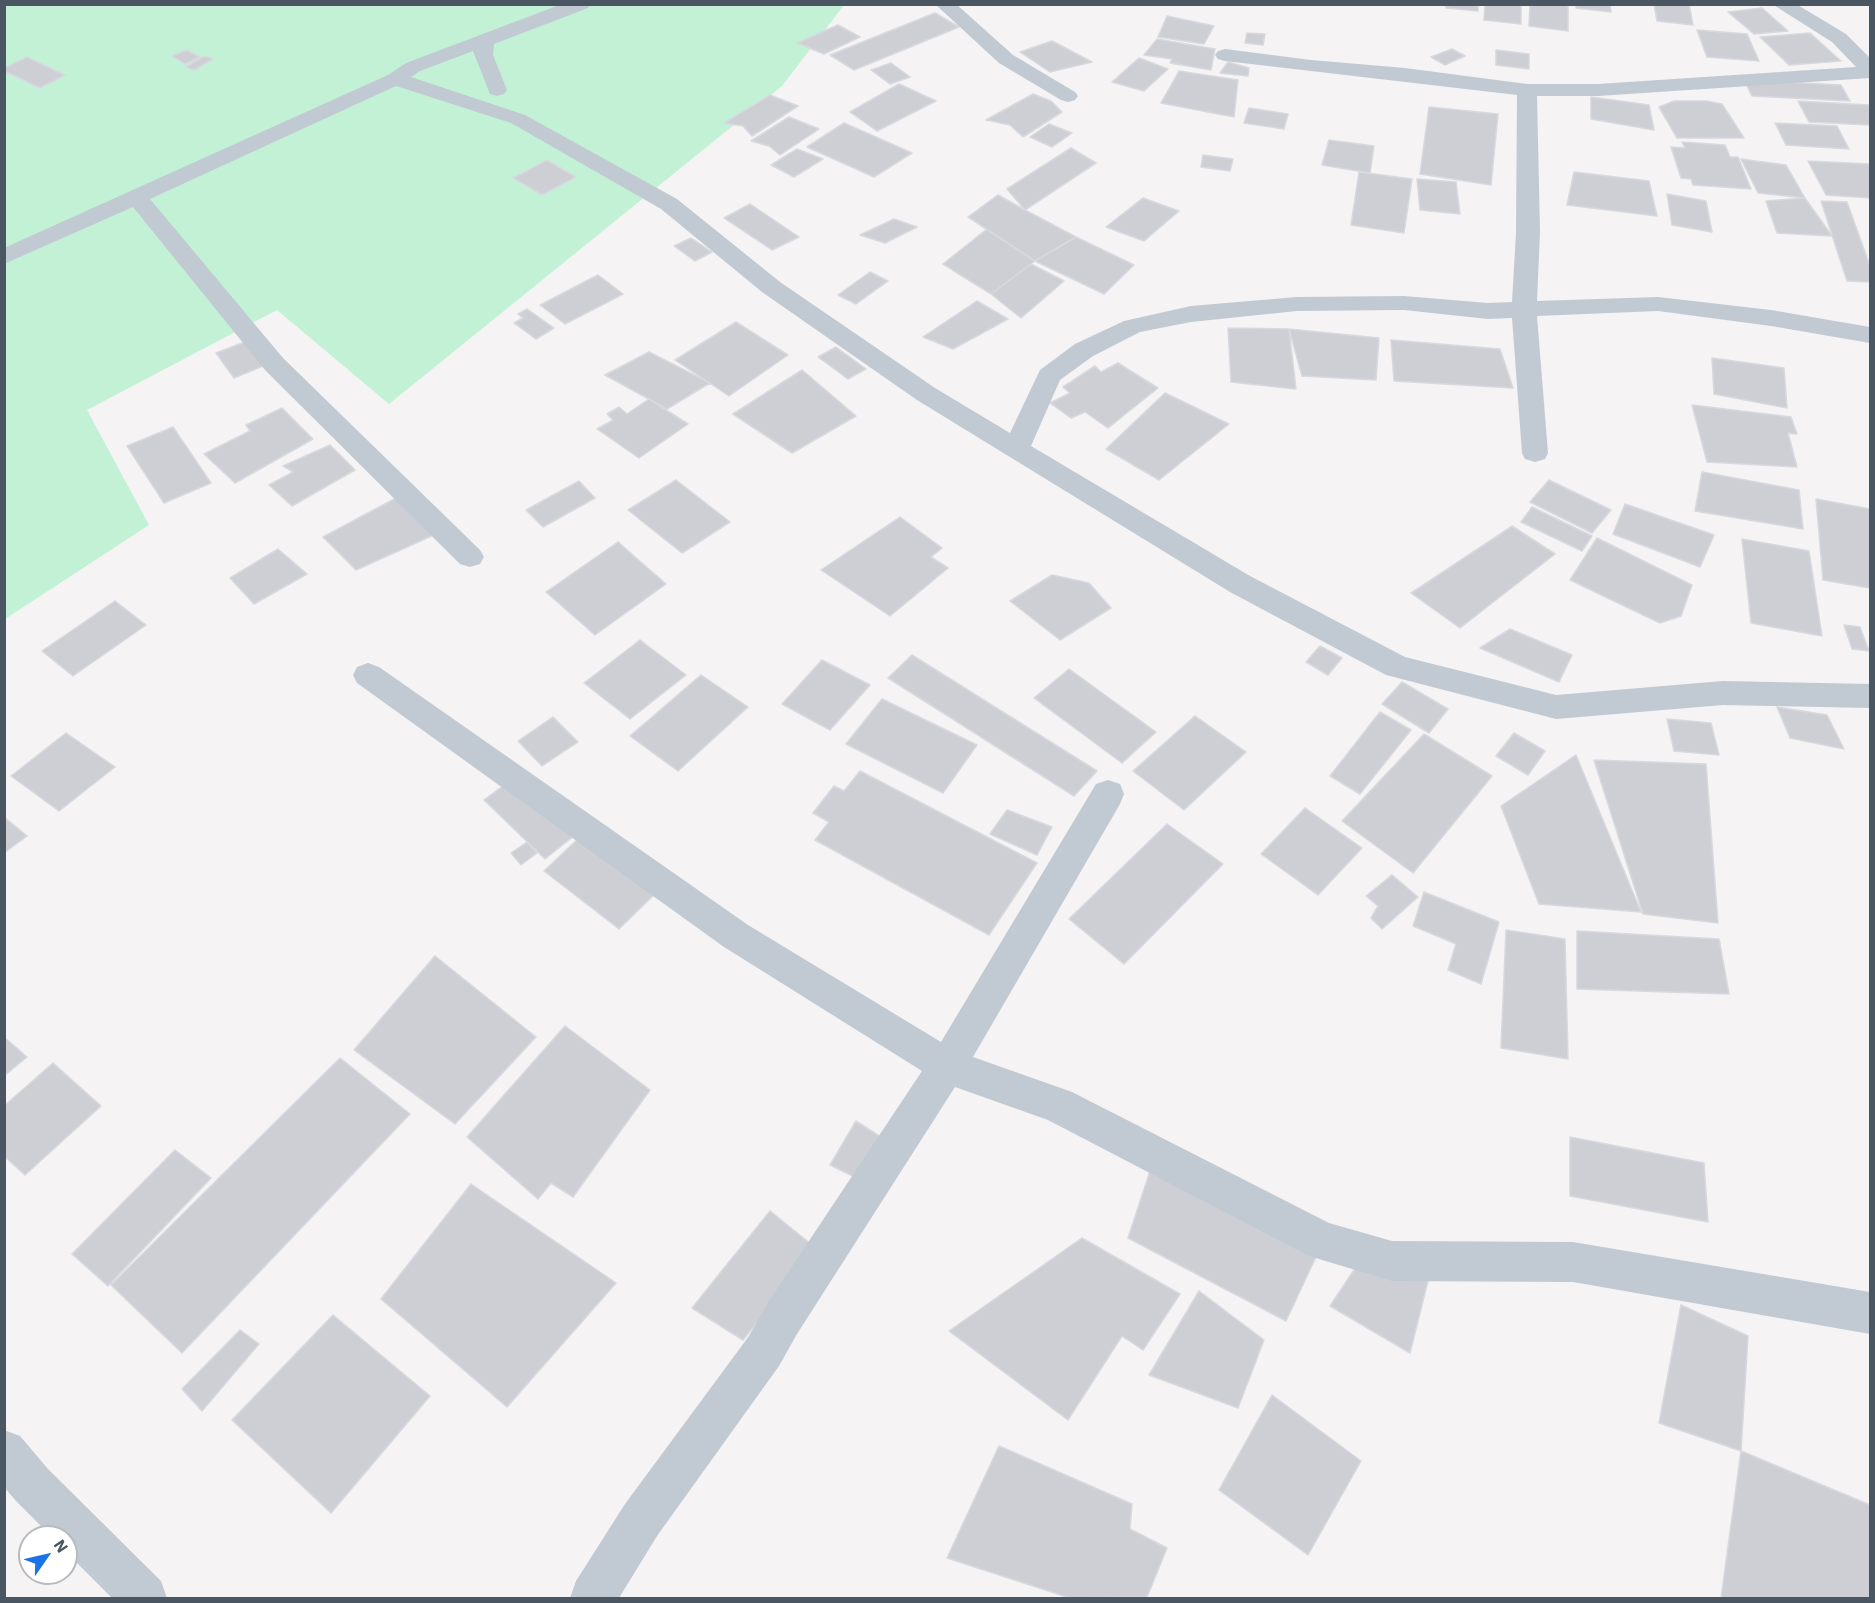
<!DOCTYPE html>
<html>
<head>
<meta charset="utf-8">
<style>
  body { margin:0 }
  #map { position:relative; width:1875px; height:1603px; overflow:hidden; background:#f5f3f3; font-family:"IBM Plex Sans",sans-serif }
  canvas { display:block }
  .frame { position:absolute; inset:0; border:6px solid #4a5661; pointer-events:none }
  .north { position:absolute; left:18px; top:1525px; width:60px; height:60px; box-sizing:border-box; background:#fff; border:2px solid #b7bbc0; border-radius:50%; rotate:56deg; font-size:16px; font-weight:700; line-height:24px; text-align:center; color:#4a5661 }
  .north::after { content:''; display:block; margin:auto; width:21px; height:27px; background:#1a73e8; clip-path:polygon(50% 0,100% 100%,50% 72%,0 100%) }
</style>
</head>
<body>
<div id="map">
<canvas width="1875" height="1603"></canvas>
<div class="frame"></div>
<div class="north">N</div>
</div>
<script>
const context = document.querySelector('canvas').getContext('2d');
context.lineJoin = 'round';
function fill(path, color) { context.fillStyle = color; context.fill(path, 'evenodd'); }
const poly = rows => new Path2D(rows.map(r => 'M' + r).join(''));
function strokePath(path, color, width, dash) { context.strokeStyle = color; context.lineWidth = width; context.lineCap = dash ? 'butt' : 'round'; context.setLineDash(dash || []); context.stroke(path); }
const green = poly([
  [5,5,844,5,782,86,389,404,277,310,87,410,149,525,5,619]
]);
const building = poly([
  [1446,4,1478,4,1478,11,1446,8,1446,4],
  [1485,4,1521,4,1521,24,1484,20,1485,4],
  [1530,4,1568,4,1568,31,1529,26,1530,4],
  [1576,4,1610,4,1611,12,1576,8,1576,4],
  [1654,4,1689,4,1693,25,1657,21,1654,4],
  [1762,8,1788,31,1754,34,1728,12,1762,8],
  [935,13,959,27,854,70,830,55,935,13],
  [1167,16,1214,26,1204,44,1158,37,1167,16],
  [838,25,860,37,824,54,797,43,838,25],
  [1697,30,1747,34,1759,61,1707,57,1697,30],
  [1247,33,1265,34,1263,45,1245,43,1247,33],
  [1810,33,1841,61,1789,65,1760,37,1810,33],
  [1157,39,1215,49,1211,70,1170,63,1172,59,1144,55,1157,39],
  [1052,41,1092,62,1050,72,1020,52,1052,41],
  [1452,49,1465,56,1445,65,1431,57,1452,49],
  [187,50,200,57,185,64,172,56,187,50],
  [1496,50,1529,54,1529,69,1496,65,1496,50],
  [205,56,213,59,194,70,185,67,205,56],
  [27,57,65,75,40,88,4,71,4,68,27,57],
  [1139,58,1168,69,1144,91,1112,82,1139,58],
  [1228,62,1249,68,1248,76,1220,73,1228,62],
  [891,63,910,77,890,84,871,70,891,63],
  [1179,71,1238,80,1234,117,1161,103,1179,71],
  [1744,80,1841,85,1850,101,1752,96,1744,80],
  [899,84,936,101,877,131,850,112,899,84],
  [1033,94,1051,101,1062,112,1023,137,1010,125,986,120,1033,94],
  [770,95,798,106,752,136,743,126,724,123,770,95],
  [1591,97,1649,105,1654,130,1591,119,1591,97],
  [1674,101,1707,101,1722,104,1744,138,1677,138,1659,107,1674,101],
  [1798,101,1869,105,1870,125,1809,122,1798,101],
  [1429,107,1498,114,1491,185,1420,174,1429,107],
  [1249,108,1288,114,1284,129,1244,123,1249,108],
  [789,117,819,129,780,155,769,146,751,141,789,117],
  [844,123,912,153,874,177,807,147,844,123],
  [1775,123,1837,126,1849,149,1786,145,1775,123],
  [1049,124,1072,133,1052,147,1030,137,1049,124],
  [1329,140,1374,146,1370,173,1322,165,1329,140],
  [1682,142,1725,145,1730,157,1738,157,1751,189,1693,185,1691,179,1681,178,1671,147,1685,148,1682,142],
  [1071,148,1096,163,1025,210,1007,189,1071,148],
  [797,149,823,159,794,177,771,165,797,149],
  [1203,155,1233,159,1230,171,1201,167,1203,155],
  [1741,159,1786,165,1805,198,1758,193,1741,159],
  [547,160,576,177,542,195,513,178,547,160],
  [1808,161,1870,164,1870,198,1826,195,1808,161],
  [1359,172,1412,179,1404,233,1351,225,1359,172],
  [1574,172,1649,181,1657,216,1567,205,1574,172],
  [1417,179,1456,182,1460,214,1420,210,1417,179],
  [1667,194,1706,201,1712,232,1672,225,1667,194],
  [998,195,1025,210,1076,237,1035,261,968,217,998,195],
  [1143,198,1179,211,1144,241,1106,227,1143,198],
  [1805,198,1832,236,1777,233,1766,201,1805,198],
  [1821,201,1847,202,1870,266,1870,282,1847,281,1821,201],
  [750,204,799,237,772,250,724,218,750,204],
  [894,219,917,227,885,243,860,235,894,219],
  [987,229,1035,261,991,294,943,264,987,229],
  [1076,237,1134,265,1104,294,1035,261,1076,237],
  [691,238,712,252,695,261,674,246,691,238],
  [1031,264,1064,281,1021,318,991,294,1031,264],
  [870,272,888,281,856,304,838,295,870,272],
  [598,275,623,294,565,324,540,305,598,275],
  [977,301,1008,319,953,349,923,337,977,301],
  [527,309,554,328,536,339,514,323,523,318,518,314,527,309],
  [736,322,788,355,729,396,675,360,736,322],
  [1228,328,1289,329,1296,389,1231,382,1228,328],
  [1289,329,1379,338,1376,380,1302,376,1289,329],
  [250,340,268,364,234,378,216,353,250,340],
  [1391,340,1500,349,1513,388,1394,381,1391,340],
  [836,347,866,369,848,379,818,357,836,347],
  [649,352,710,383,667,409,605,375,649,352],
  [1712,358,1784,368,1787,408,1714,394,1712,358],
  [1118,363,1158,388,1108,428,1085,412,1071,418,1050,403,1070,393,1063,387,1095,366,1101,372,1118,363],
  [802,370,856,416,792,453,733,414,802,370],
  [1165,393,1229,424,1159,480,1106,449,1165,393],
  [649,399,688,424,639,458,597,429,613,420,607,414,619,407,627,414,649,399],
  [1692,405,1791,417,1797,434,1788,433,1797,467,1707,462,1692,405],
  [282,408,313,439,235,483,204,454,250,431,246,425,282,408],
  [173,427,211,483,164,503,127,446,173,427],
  [330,445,355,470,292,506,269,485,293,472,283,466,330,445],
  [1702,472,1799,490,1803,529,1695,511,1702,472],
  [676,480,730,522,682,553,628,510,676,480],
  [1549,480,1611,510,1592,533,1530,502,1549,480],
  [579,481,595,498,543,527,526,510,579,481],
  [398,497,436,534,356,570,323,537,398,497],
  [1816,499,1870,509,1870,588,1823,580,1816,499],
  [1625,504,1714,535,1700,567,1613,534,1625,504],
  [1532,507,1592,536,1582,551,1521,522,1532,507],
  [900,517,942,548,931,557,948,568,890,616,821,570,900,517],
  [1512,526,1555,554,1460,628,1411,593,1512,526],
  [1597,538,1692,585,1681,616,1660,623,1570,580,1597,538],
  [1742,539,1809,551,1822,636,1751,623,1742,539],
  [618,542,666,584,595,635,546,592,618,542],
  [278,549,307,574,254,604,230,578,278,549],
  [1052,575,1089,583,1111,608,1060,640,1010,601,1052,575],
  [115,601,146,625,73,676,42,651,115,601],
  [1844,625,1860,627,1869,651,1852,649,1844,625],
  [1510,629,1572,655,1559,682,1480,648,1510,629],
  [640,640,686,675,630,719,584,683,640,640],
  [1320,646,1342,658,1328,675,1306,662,1320,646],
  [912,655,1097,771,1074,796,888,678,912,655],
  [822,660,870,685,830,730,782,704,822,660],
  [1069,669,1156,732,1122,763,1034,698,1069,669],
  [701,675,748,707,678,771,630,736,701,675],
  [1402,682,1448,709,1429,733,1382,704,1402,682],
  [882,699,977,745,943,793,846,744,882,699],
  [1777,707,1827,715,1844,749,1790,738,1777,707],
  [1380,712,1411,730,1360,794,1330,776,1380,712],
  [1195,716,1246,752,1184,810,1133,771,1195,716],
  [553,717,578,742,542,766,518,741,553,717],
  [1667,719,1711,723,1719,755,1674,751,1667,719],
  [66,733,115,767,59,811,11,776,66,733],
  [1514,733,1545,751,1528,775,1496,756,1514,733],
  [1424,734,1492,776,1413,873,1342,821,1424,734],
  [1576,755,1641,912,1539,904,1501,806,1576,755],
  [1594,760,1706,764,1718,923,1643,914,1594,760],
  [523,771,585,827,545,859,484,800,523,771],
  [860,771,1037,863,989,935,815,840,829,822,813,813,834,786,844,791,860,771],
  [1305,808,1362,848,1318,895,1261,854,1305,808],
  [1007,810,1052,827,1037,855,990,834,1007,810],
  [4,817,27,836,4,853,4,817],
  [1167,824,1223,864,1124,964,1069,919,1167,824],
  [583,834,659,890,619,929,544,871,583,834],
  [527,842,537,853,521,865,511,853,527,842],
  [1392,875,1418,897,1382,929,1371,918,1378,906,1366,896,1392,875],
  [1424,892,1499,922,1481,984,1448,970,1456,944,1413,926,1424,892],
  [1506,930,1565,939,1568,1059,1501,1048,1506,930],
  [1577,931,1719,939,1729,994,1577,989,1577,931],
  [435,956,536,1037,455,1124,354,1050,435,956],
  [565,1026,650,1090,573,1197,551,1183,538,1199,467,1137,565,1026],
  [4,1037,27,1057,4,1076,4,1037],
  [340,1058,410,1114,182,1353,111,1285,340,1058],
  [53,1063,101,1106,25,1175,4,1156,4,1106,53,1063],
  [856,1121,887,1141,861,1180,830,1165,856,1121],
  [1570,1137,1704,1163,1708,1222,1570,1196,1570,1137],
  [175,1150,211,1178,108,1286,72,1254,175,1150],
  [1150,1171,1323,1242,1286,1321,1128,1238,1150,1171],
  [471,1184,616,1283,507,1407,381,1299,471,1184],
  [770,1211,817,1249,743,1340,692,1308,770,1211],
  [1082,1238,1180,1294,1143,1350,1122,1336,1068,1420,949,1331,1082,1238],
  [1356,1267,1428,1281,1410,1353,1330,1306,1356,1267],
  [1199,1291,1264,1340,1238,1408,1149,1375,1199,1291],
  [1681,1305,1748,1336,1741,1451,1659,1423,1681,1305],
  [333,1315,430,1396,331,1513,232,1420,333,1315],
  [240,1330,259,1344,202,1411,182,1389,240,1330],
  [1272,1395,1361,1461,1308,1555,1219,1490,1272,1395],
  [999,1446,1132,1504,1130,1529,1167,1548,1147,1597,1070,1598,947,1558,999,1446],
  [1741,1451,1870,1505,1870,1598,1721,1598,1741,1451]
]);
const street = poly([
  [562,4,590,4,588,8,494,44,493,55,507,90,504,94,497,96,490,94,473,51,420,71,411,77,525,115,677,199,780,282,935,388,1010,433,1040,370,1075,344,1124,321,1191,306,1297,297,1404,296,1488,303,1512,302,1516,232,1517,95,1225,61,1218,59,1215,55,1218,51,1225,49,1311,60,1405,68,1527,84,1598,84,1856,67,1832,42,1772,4,1796,4,1846,34,1870,58,1870,78,1598,96,1537,96,1540,232,1537,301,1658,297,1771,310,1870,327,1870,343,1771,326,1658,311,1537,316,1548,453,1545,459,1535,462,1525,459,1522,453,1512,318,1488,319,1404,310,1297,311,1191,322,1140,332,1093,356,1060,380,1031,446,1250,576,1405,657,1556,695,1723,681,1870,684,1870,708,1723,705,1556,719,1386,675,1230,592,917,400,762,292,661,209,511,123,396,86,150,199,283,358,480,550,484,557,480,564,470,567,460,564,265,370,133,207,4,264,4,248,388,75,406,63,562,4],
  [935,4,956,4,1013,55,1075,92,1078,96,1075,100,1068,102,1061,100,999,63,935,4],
  [368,663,379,667,748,925,941,1042,1096,784,1108,780,1120,784,1124,794,1120,804,973,1057,1072,1092,1329,1223,1392,1241,1573,1242,1870,1292,1870,1334,1573,1282,1392,1281,1309,1256,1048,1120,955,1087,797,1334,779,1366,657,1536,619,1598,570,1598,576,1581,625,1504,749,1336,767,1304,922,1071,724,947,357,683,353,675,357,667,368,663],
  [4,1430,20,1436,48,1469,161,1581,167,1598,112,1598,66,1552,66,1537,52,1537,16,1501,4,1487,4,1430]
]);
fill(green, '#c3f1d5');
fill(building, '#cdcfd5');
strokePath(building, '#d7d9de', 1.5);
fill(street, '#c1cad2');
</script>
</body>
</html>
